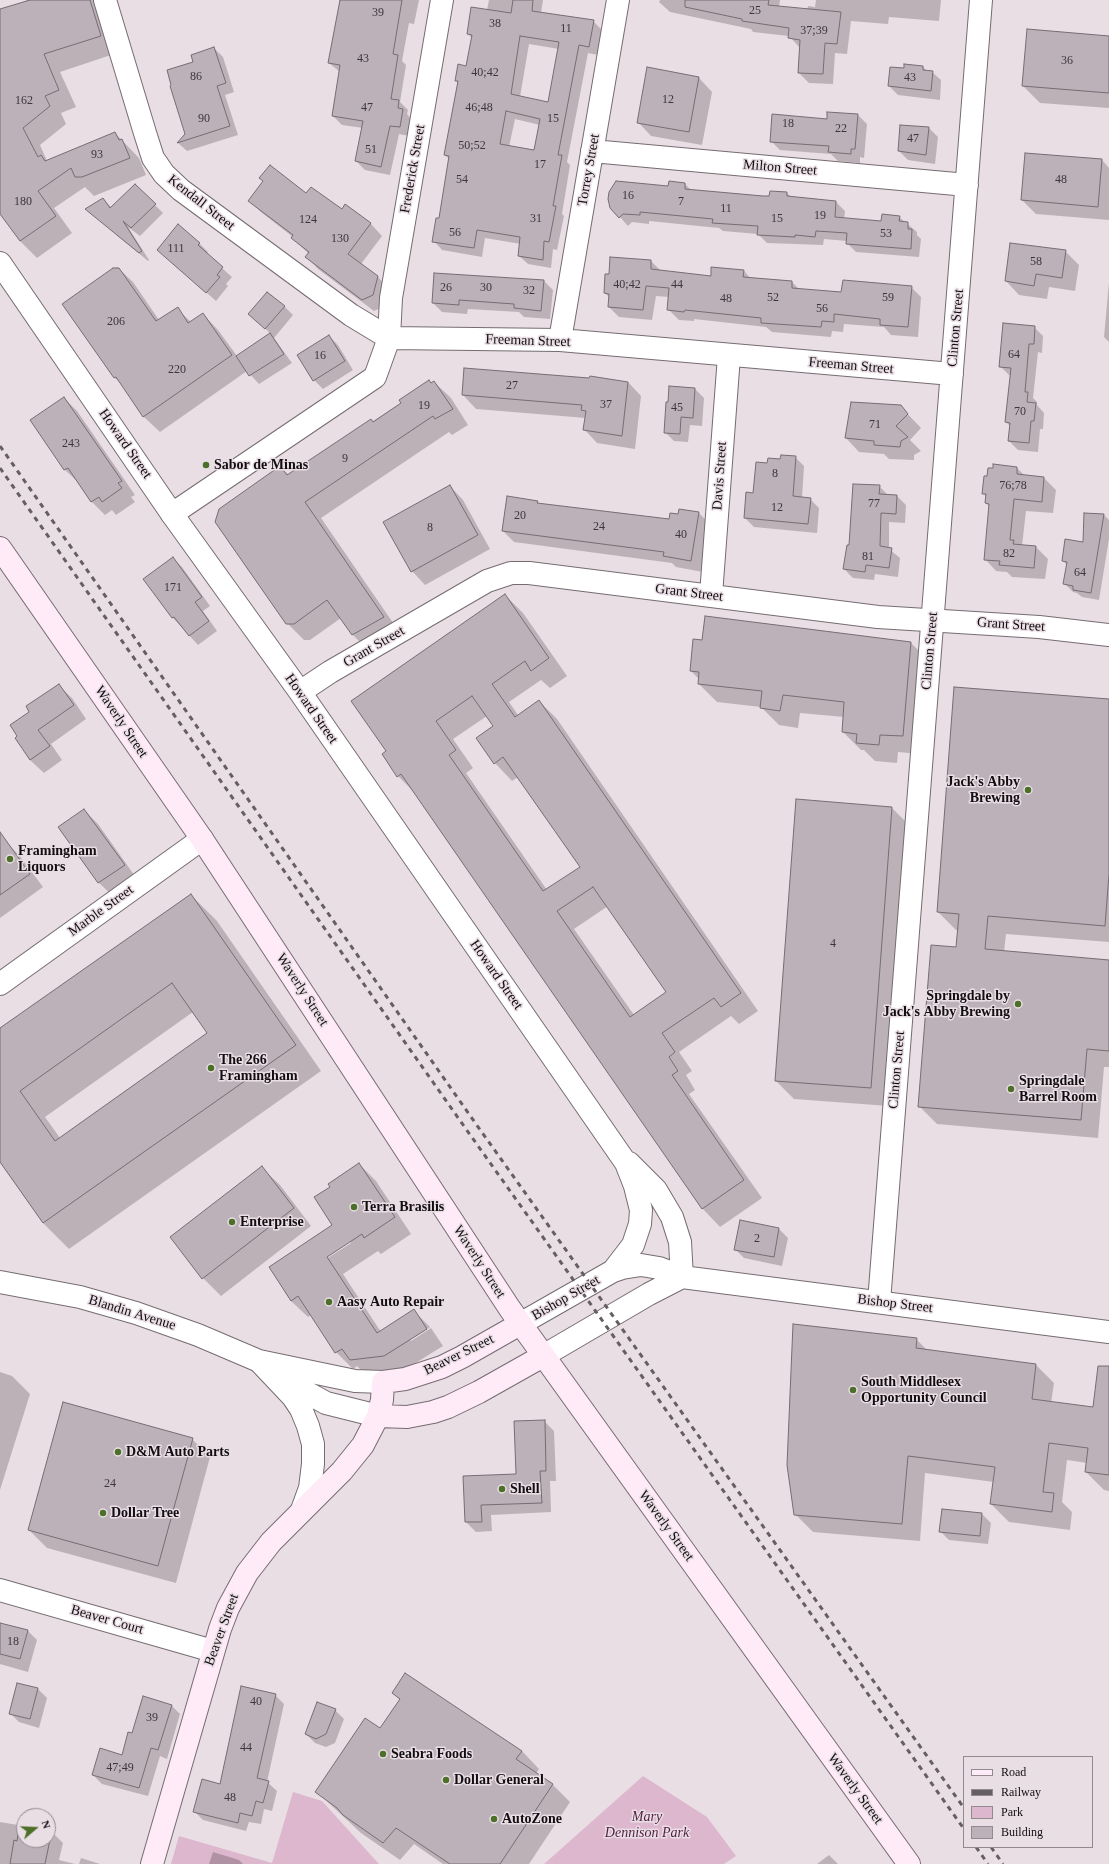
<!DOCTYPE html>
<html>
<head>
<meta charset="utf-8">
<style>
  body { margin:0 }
  #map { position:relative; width:1109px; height:1864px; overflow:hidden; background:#eadee5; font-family:"Times New Roman",serif }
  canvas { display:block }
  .legend { position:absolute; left:963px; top:1756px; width:130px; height:92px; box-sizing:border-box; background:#eadee5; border:1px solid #938a90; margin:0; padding:5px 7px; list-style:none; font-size:12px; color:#110d10 }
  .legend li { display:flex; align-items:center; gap:8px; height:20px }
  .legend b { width:20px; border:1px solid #938a90 }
  .north { position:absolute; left:16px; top:1808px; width:40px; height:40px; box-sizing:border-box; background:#eadee5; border:1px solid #938a90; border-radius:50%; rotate:71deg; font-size:11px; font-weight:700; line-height:16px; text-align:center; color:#110d10 }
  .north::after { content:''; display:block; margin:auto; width:14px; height:18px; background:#4d7029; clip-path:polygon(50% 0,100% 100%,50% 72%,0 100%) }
</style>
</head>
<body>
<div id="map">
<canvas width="1109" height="1864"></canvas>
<ul class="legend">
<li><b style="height:5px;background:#ffeaf7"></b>Road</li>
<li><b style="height:5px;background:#655e63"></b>Railway</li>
<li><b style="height:11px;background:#dcb7ce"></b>Park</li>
<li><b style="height:11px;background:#bcb1b8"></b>Building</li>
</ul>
<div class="north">N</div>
</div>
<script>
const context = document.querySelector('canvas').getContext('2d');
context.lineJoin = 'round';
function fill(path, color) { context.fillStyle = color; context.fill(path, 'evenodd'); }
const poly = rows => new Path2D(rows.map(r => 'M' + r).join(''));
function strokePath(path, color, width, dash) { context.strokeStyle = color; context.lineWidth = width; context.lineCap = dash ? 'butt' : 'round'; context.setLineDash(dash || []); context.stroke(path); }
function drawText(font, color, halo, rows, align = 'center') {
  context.font = font + ' "Times New Roman",serif'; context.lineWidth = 3; context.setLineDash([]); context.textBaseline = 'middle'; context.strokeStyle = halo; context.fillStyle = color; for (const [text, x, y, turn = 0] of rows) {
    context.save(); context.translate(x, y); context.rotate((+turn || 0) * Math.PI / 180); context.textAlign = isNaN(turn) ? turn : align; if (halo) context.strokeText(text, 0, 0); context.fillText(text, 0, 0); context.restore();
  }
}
const green = poly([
  [643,1776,707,1817,736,1856,724,1864,544,1864],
  [293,1792,322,1801,379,1864,171,1864,179,1836,272,1863]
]);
const shadow = poly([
  [26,0,101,0,117,53,60,72,76,107,61,113,66,124,40,145,47,161,115,133,139,158,146,175,94,196,85,187,54,208,72,233,37,258,20,241,0,211,0,10,27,2],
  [341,0,419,0,414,24,409,23,402,61,406,65,400,102,408,110,407,114,411,119,409,136,399,134,390,175,365,170,356,161,363,128,342,125,333,116,340,72,329,63],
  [489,0,543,0,541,13,593,21,602,30,598,55,588,53,567,162,570,165,562,214,564,216,557,250,553,249,551,268,528,264,519,256,521,244,485,238,482,257,442,250,434,241,439,219,449,159,445,155,459,83,456,81,467,67,472,38,468,34,487,10],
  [529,44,559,49,549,103,520,97],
  [515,119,540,125,535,152,509,147],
  [660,0,780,0,779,7,807,11,808,6,815,7,816,0,941,0,939,21,889,17,888,24,851,21,847,54,835,53,833,84,809,83,799,73,800,48,789,36,753,32,751,29,670,12,659,2],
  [1109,37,1109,108,1040,103,1023,86],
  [214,48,223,57,234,92,225,95,238,135,187,151,178,143,186,135,194,63],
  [923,67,927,71,932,72,941,80,940,100,898,95,889,86,905,70],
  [699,78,712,92,702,145,651,136,638,122],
  [858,115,867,124,864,158,860,157,860,163,838,161,831,154,780,150,771,141,828,120],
  [929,128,938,137,935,164,908,160,899,151],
  [1026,154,1102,160,1109,168,1109,220,1036,214,1022,200],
  [685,184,691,190,763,197,787,193,792,198,836,202,845,211,844,219,882,222,899,217,917,232,917,235,921,239,919,257,856,252,847,243,847,241,824,239,823,245,767,243,758,234,723,231,719,228,649,221,649,224,632,222,628,226,611,207,669,187],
  [135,185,163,213,140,236,128,227,149,260,148,261,87,210,103,199,112,208],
  [249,201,342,210,345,205,371,224,382,236,361,264,378,277,389,289,385,306,374,311,318,269,307,257,309,254,292,238,293,237,261,212],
  [199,243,208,252,206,254,232,277,226,284,228,286,216,301,158,250],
  [1065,251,1079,265,1075,291,1049,287,1047,299,1019,295,1006,281],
  [611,258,651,261,661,271,711,277,744,271,751,279,792,282,799,289,842,293,911,287,921,297,918,337,891,335,884,327,844,324,843,332,832,331,831,337,772,332,766,327,694,319,694,321,679,320,669,310,669,297,656,296,652,320,619,317,609,307,610,298,605,293,609,275],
  [117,267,133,282,159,320,177,309,191,322,203,314,218,330,237,356,271,334,249,314,284,306,293,315,274,338,292,363,259,384,247,371,160,432,144,417,123,386,115,378,64,304],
  [544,281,553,290,550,319,524,317,519,312,468,309,467,314,442,312,433,303],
  [1109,282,1109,342,1104,337],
  [1034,327,1043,336,1042,353,1038,352,1033,398,1037,402,1037,405,1044,413,1043,429,1040,429,1038,452,1018,450,1009,441,1011,427,1006,422,1011,376,1009,375,1000,366],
  [329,336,338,345,353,370,323,389,314,380],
  [465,369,628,382,641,396,635,449,597,443,584,429,586,418,476,409,463,395],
  [434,382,451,398,468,425,452,435,449,432,321,518,400,633,369,651,353,635,341,618,310,640,304,640,287,623,280,467,289,475],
  [695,389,704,398,702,426,690,425,688,442,674,441,665,432],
  [64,398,77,411,135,495,131,497,135,502,116,515,112,510,105,515,92,502,79,483,65,470],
  [852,403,900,406,921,428,910,440,921,451,914,455,914,460,889,459,884,454,859,452,846,438],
  [795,457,804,466,802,498,810,499,819,508,817,533,754,527,745,518,768,464],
  [1017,468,1025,476,1044,478,1056,490,1053,513,1026,511,1022,546,1036,547,1048,559,1045,579,1012,577,1007,572,996,571,985,559,989,506,986,503,986,497,983,493],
  [450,486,463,500,490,549,425,585,412,571],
  [879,486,889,496,897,496,906,505,905,523,889,522,889,549,900,558,898,577,875,574,874,580,853,578,844,569,850,547],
  [537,502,539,504,670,520,699,513,710,524,703,572,676,567,672,563,514,542,503,531],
  [1104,515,1109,520,1109,539,1099,600,1082,597,1077,593,1073,592,1065,584,1068,566,1063,561,1084,543],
  [173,558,182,567,210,606,203,611,217,631,198,645,173,618,145,579],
  [505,595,523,613,567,676,550,688,541,680,509,702,518,715,539,701,557,719,758,1011,739,1024,731,1016,679,1052,692,1071,686,1075,695,1090,689,1094,762,1198,720,1227,703,1209,415,793,398,776,383,755,387,752],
  [487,716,495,726,495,763,512,781,518,777,581,867,547,890,466,773,473,768,453,739],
  [608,906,668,993,634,1015,574,929],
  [703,641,911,643,929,661,920,754,898,752,897,763,875,761,864,750,861,750,843,732,844,717,800,713,798,728,779,725,761,707,717,702,699,684,700,680,691,671],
  [58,685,72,698,86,719,51,744,62,760,44,773,30,760,31,712],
  [1109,700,1109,942,1006,934,1004,952,1109,961,1109,1067,1104,1067,1098,1138,937,1124,919,1106,957,948,958,930,956,930,938,912],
  [892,808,910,826,889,1106,794,1099,776,1081],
  [84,810,98,824,137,879,113,896,99,883,60,828],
  [5,841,19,855,43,887,0,918,0,845],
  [191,895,217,921,321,1071,69,1249,43,1223,0,1162,0,1029],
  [193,1012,208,1033,60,1138,45,1117],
  [359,1164,376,1181,411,1234,381,1254,378,1251,343,1274,381,1332,414,1311,430,1327,410,1340,411,1341,431,1328,443,1346,401,1372,367,1376,357,1366,353,1369,336,1352,311,1315,308,1317,291,1301,270,1267,334,1225,331,1187],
  [350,1241,351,1243,323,1261,322,1259],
  [262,1168,280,1185,311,1226,221,1296,203,1278,171,1237],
  [741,1222,779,1229,788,1238,782,1266,744,1258,735,1249],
  [916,1339,928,1351,1036,1365,1054,1383,1051,1403,1094,1408,1109,1373,1109,1491,1104,1490,1086,1472,1087,1463,1067,1460,1062,1502,1072,1512,1070,1530,1009,1522,991,1504,994,1482,925,1473,920,1541,813,1532,795,1514],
  [0,1372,12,1376,30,1394,0,1490],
  [544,1421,554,1431,556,1481,550,1481,551,1512,491,1515,492,1531,476,1532,466,1522,464,1477,517,1475],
  [192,1439,210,1457,176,1583,47,1548,29,1530],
  [982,1514,991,1523,988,1544,949,1540,940,1531],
  [0,1624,28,1631,37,1640,28,1672,0,1664],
  [38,1689,47,1698,39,1728,19,1722,10,1713],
  [393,1693,522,1751,539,1769,536,1774,553,1785,570,1802,529,1864,443,1864,414,1844,400,1860,361,1833,317,1792,381,1730,400,1700],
  [275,1695,284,1704,267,1782,277,1791,272,1811,264,1809,261,1824,249,1822,246,1831,203,1820,194,1811,220,1785],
  [171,1705,180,1714,167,1759,160,1756,148,1796,102,1784,93,1775,123,1756,133,1734],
  [335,1710,344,1719,335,1743,326,1747,315,1743,306,1734],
  [0,1822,24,1826,24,1840,48,1840,48,1831,51,1831,63,1843,59,1860,75,1864,0,1864],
  [213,1852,239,1860,243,1864,209,1864],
  [829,1855,838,1864,817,1864],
  [81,1858,100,1864,79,1864]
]);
const building = poly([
  [30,0,90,0,101,36,44,54,59,90,45,96,50,106,23,128,38,157,41,155,45,161,115,132,119,140,122,139,130,158,82,177,75,177,71,168,38,191,56,216,20,241,0,214,0,9,30,0],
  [340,0,402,0,393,54,398,55,391,99,399,100,398,108,403,109,400,127,390,126,381,167,355,161,363,121,332,116,340,65,328,63,340,0],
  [513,0,533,0,532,11,594,20,589,47,579,45,558,155,562,155,553,206,556,206,549,242,544,241,543,260,518,256,520,237,477,230,474,248,432,242,436,218,439,218,449,156,444,155,458,81,455,81,458,64,466,66,472,35,467,34,471,7,511,13,513,0],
  [520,36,559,42,548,102,511,94,520,36],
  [506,111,540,119,534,150,500,144,506,111],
  [685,0,769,0,768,5,841,12,837,44,825,43,823,74,798,73,800,40,788,38,789,28,742,21,742,19,685,7,685,0],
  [1027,29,1109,36,1109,93,1022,86,1027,29],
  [214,47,226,83,217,86,230,126,177,143,185,134,170,86,171,85,167,70,193,62,191,55,214,47],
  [904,64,923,66,923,70,933,71,931,91,888,86,890,67,904,68,904,64],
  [647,67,699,77,689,132,637,123,647,67],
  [827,112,858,114,855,149,851,149,851,154,828,152,829,146,770,142,772,114,827,119,827,112],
  [900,125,929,127,926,155,898,151,900,125],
  [1025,153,1102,159,1098,207,1021,200,1025,153],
  [270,165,306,193,311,187,342,209,345,204,371,223,348,254,378,276,373,295,362,300,305,257,309,252,291,238,293,235,248,201,263,181,259,178,270,165],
  [616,181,668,186,669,181,685,183,685,189,763,196,769,196,770,191,787,192,787,196,836,201,835,217,881,221,882,214,900,216,899,221,908,222,908,229,912,229,911,249,846,244,847,233,816,231,815,237,795,235,795,237,757,235,758,226,712,223,713,219,640,212,640,215,623,214,619,218,610,208,608,199,609,192,616,181],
  [135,184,156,204,131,228,123,221,142,251,139,253,85,209,103,198,110,208,135,184],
  [178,224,200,243,198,245,223,267,217,275,220,277,206,293,157,250,178,224],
  [1010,243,1066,250,1062,278,1036,274,1034,286,1005,281,1010,243],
  [610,257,651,260,651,269,711,276,711,267,744,270,743,277,792,281,792,288,841,292,843,280,912,286,908,327,880,325,880,319,834,314,834,322,822,321,821,327,761,323,761,318,685,310,684,312,667,310,669,288,646,286,643,310,608,307,609,294,604,293,605,274,609,274,610,257],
  [113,268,119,268,156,321,178,307,188,323,203,313,232,355,143,417,116,377,114,378,62,304,113,268],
  [434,273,544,280,541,311,514,308,514,304,459,300,459,305,432,303,434,273],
  [267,292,285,306,265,329,248,314,267,292],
  [1003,323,1035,326,1034,344,1029,344,1025,392,1028,392,1027,402,1036,403,1034,421,1031,421,1029,443,1008,441,1010,423,1005,422,1011,368,999,367,1003,323],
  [270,333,284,354,249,376,236,356,270,333],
  [329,335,345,361,313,381,297,355,329,335],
  [464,368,589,378,590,376,628,382,622,436,583,430,586,411,581,410,582,405,462,395,464,368],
  [429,380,431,383,434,381,453,409,435,419,433,416,305,502,384,617,352,635,327,600,294,624,286,624,215,522,219,509,280,466,287,475,371,419,373,422,401,403,399,400,429,380],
  [669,386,695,388,693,418,681,417,680,434,664,433,666,402,668,402,669,386],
  [64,397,122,481,118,483,122,488,102,502,99,497,91,502,68,468,64,470,30,420,64,397],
  [851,402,901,405,908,414,896,426,908,437,901,441,900,447,874,445,874,441,845,438,851,402],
  [781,455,796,456,793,496,811,498,808,524,744,518,746,492,753,493,756,462,767,463,768,458,780,459,781,455],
  [993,464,1017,467,1017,474,1044,477,1042,502,1014,499,1010,540,1014,540,1013,544,1036,546,1034,568,999,565,1000,561,984,560,989,504,985,503,986,494,982,494,984,476,987,476,988,468,993,468,993,464],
  [853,484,880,485,879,494,897,495,896,514,881,513,880,546,892,548,889,568,866,565,865,572,843,569,847,545,849,545,853,484],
  [450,485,478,535,411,572,383,522,450,485],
  [507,496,538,501,537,503,669,519,670,513,678,514,679,509,699,512,691,561,663,556,664,552,502,531,507,496],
  [1084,513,1104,514,1091,593,1073,590,1073,586,1063,584,1067,562,1062,561,1065,539,1083,542,1084,513],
  [173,557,202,597,195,602,209,621,189,636,174,617,172,618,143,579,173,557],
  [505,594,549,658,531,671,525,661,492,684,515,717,539,700,741,993,721,1007,714,998,662,1033,675,1052,669,1057,678,1071,672,1075,744,1180,702,1209,401,774,397,777,382,754,386,751,351,701,505,594],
  [472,696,493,726,476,738,494,764,503,757,580,867,543,891,449,755,456,750,436,721,472,696],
  [593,887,666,992,630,1017,557,911,593,887],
  [705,616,911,642,903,736,880,735,879,745,856,743,857,734,842,732,844,702,783,695,780,711,760,708,762,691,698,684,699,672,690,671,693,639,702,640,705,616],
  [59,684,74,705,38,730,50,746,30,760,15,738,17,736,10,725,29,712,26,706,59,684],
  [954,687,1109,699,1109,874,1105,926,988,916,985,949,1109,960,1109,1051,1087,1049,1081,1120,918,1107,931,945,956,947,959,914,937,912,954,687],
  [796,799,892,807,871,1088,775,1081,796,799],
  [84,809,125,865,98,883,58,827,84,809],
  [0,832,30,874,0,895,0,832],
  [191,894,296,1045,43,1223,0,1162,0,1028,191,894],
  [172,983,207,1033,55,1141,20,1091,172,983],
  [359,1163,395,1217,364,1238,362,1234,327,1257,377,1333,414,1309,427,1329,384,1356,350,1360,342,1349,335,1353,298,1296,291,1301,269,1267,332,1225,314,1197,330,1187,328,1184,359,1163],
  [262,1166,294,1208,202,1279,170,1237,262,1166],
  [740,1220,779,1228,774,1257,734,1250,740,1220],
  [793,1324,917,1338,916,1348,1036,1364,1032,1399,1093,1407,1098,1366,1109,1366,1109,1475,1085,1472,1088,1448,1049,1443,1043,1492,1054,1493,1052,1512,990,1504,995,1467,908,1456,902,1524,794,1515,787,1465,793,1324],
  [63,1402,193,1438,158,1566,28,1530,63,1402],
  [545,1420,546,1471,540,1471,542,1503,481,1505,482,1522,465,1522,463,1476,516,1474,514,1421,545,1420],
  [942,1509,982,1513,980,1536,939,1532,942,1509],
  [0,1623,28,1630,20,1659,0,1654,0,1623],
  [405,1673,522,1751,516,1759,553,1784,500,1864,450,1864,396,1828,383,1843,343,1815,337,1808,315,1792,365,1718,380,1728,400,1699,392,1693,405,1673],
  [17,1683,38,1688,30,1719,9,1714,17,1683],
  [241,1686,276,1694,257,1778,269,1781,263,1803,256,1801,252,1816,240,1813,238,1823,193,1812,202,1779,220,1784,241,1686],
  [143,1696,172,1705,158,1750,151,1748,139,1788,92,1775,100,1748,122,1755,128,1732,132,1733,143,1696],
  [317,1702,336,1709,326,1734,316,1739,305,1734,317,1702],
  [19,1825,24,1825,24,1840,48,1840,48,1830,52,1830,45,1864,10,1864,14,1840,17,1841,19,1825]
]);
const minor = poly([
  [105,0,145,133,153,158,164,174,181,190,351,315,389,338,560,340,952,374],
  [592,151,967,185],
  [560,340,618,0],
  [172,514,375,377,389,338,391,298,442,0],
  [711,595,729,356],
  [0,984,202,839],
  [879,1302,981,0],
  [0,1590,213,1651]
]);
const tertiary = poly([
  [0,263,172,514,300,692,626,1163,635,1186,641,1210,640,1224,633,1245,613,1271],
  [300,692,330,672,487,581,511,573,529,573,878,617,1039,627,1109,635],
  [629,1163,656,1190,672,1217,680,1242,682,1277],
  [0,1282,80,1297,136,1313,198,1335,259,1361,355,1381,383,1382],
  [520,1324,613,1271,622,1268,641,1265,659,1268,682,1277,1109,1332],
  [543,1356,649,1294,682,1277],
  [259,1361,293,1397,301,1409,308,1426,313,1444,313,1464,310,1488,302,1510],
  [284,1380,326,1403,378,1416]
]);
const secondary = poly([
  [0,548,202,839,510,1309,909,1864],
  [378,1416,407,1417,433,1412,448,1407,479,1392,543,1356],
  [152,1864,220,1629,228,1608,247,1573,271,1542,342,1471,363,1445,378,1416,382,1400,383,1382,405,1379,442,1367,462,1357,520,1324]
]);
const rail = poly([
  [0,446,476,1124,964,1808],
  [0,468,466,1129,964,1829],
  [976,1847,988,1864],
  [991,1847,1003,1864]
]);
const markers = [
  [206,465,4,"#4d7029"],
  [1028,790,4,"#4d7029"],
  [10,859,4,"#4d7029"],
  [1018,1004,4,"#4d7029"],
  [211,1068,4,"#4d7029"],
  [1011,1089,4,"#4d7029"],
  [354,1207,4,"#4d7029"],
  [232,1222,4,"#4d7029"],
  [329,1302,4,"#4d7029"],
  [853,1390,4,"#4d7029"],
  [118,1452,4,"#4d7029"],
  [502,1489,4,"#4d7029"],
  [103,1513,4,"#4d7029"],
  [383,1754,4,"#4d7029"],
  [446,1780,4,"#4d7029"],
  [494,1819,4,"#4d7029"]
];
const numberNames = [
  ["25",755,11],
  ["39",378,13],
  ["38",495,24],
  ["11",566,29],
  ["37;39",814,31],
  ["43",363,59],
  ["36",1067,61],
  ["40;42",485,73],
  ["86",196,77],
  ["43",910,78],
  ["12",668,100],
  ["162",24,101],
  ["47",367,108],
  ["46;48",479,108],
  ["90",204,119],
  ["15",553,119],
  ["18",788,124],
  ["22",841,129],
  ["47",913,139],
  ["50;52",472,146],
  ["51",371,150],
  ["93",97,155],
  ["17",540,165],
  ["54",462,180],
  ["48",1061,180],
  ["16",628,196],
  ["180",23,202],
  ["7",681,202],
  ["11",726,209],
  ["19",820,216],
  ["31",536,219],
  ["15",777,219],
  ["124",308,220],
  ["56",455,233],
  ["53",886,234],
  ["130",340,239],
  ["111",176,249],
  ["58",1036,262],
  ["40;42",627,285],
  ["44",677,285],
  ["26",446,288],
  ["30",486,288],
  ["32",529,291],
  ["52",773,298],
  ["59",888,298],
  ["48",726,299],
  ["56",822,309],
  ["206",116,322],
  ["64",1014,355],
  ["16",320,356],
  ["220",177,370],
  ["27",512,386],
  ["37",606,405],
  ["19",424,406],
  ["45",677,408],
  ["70",1020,412],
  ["71",875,425],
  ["243",71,444],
  ["9",345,459],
  ["8",775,474],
  ["76;78",1013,486],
  ["77",874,504],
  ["12",777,508],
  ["20",520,516],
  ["24",599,527],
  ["8",430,528],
  ["40",681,535],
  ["82",1009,554],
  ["81",868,557],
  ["64",1080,573],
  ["171",173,588],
  ["4",833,944],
  ["2",757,1239],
  ["24",110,1484],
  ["18",13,1642],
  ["40",256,1702],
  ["39",152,1718],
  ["44",246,1748],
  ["47;49",120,1768],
  ["48",230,1798]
];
const streetNames = [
  ["Milton Street",780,168,5],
  ["Frederick Street",413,169,-80],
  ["Torrey Street",589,170,-80],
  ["Kendall Street",201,203,38],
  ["Clinton Street",956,328,-85],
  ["Freeman Street",528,341,2],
  ["Freeman Street",851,366,5],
  ["Howard Street",125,444,55],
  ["Davis Street",720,476,-86],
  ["Grant Street",689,593,7],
  ["Grant Street",1011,625,4],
  ["Grant Street",374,647,-30],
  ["Clinton Street",930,651,-85],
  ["Howard Street",311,709,55],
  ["Waverly Street",121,722,56],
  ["Marble Street",101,911,-36],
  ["Howard Street",496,975,55],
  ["Waverly Street",302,990,57],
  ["Clinton Street",897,1070,-85],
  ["Waverly Street",479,1262,57],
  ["Bishop Street",566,1298,-30],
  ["Bishop Street",895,1304,7],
  ["Blandin Avenue",132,1313,17],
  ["Beaver Street",459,1355,-26],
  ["Waverly Street",666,1526,54],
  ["Beaver Court",107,1620,16],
  ["Beaver Street",222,1630,-70],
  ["Waverly Street",855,1789,54]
];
const poiNames = [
  ["Sabor de Minas",214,465],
  ["Jack's Abby",1020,782,"right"],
  ["Brewing",1020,798,"right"],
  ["Framingham",18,851],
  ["Liquors",18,867],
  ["Springdale by",1010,996,"right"],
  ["Jack's Abby Brewing",1010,1012,"right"],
  ["The 266",219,1060],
  ["Framingham",219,1076],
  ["Springdale",1019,1081],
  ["Barrel Room",1019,1097],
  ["Terra Brasilis",362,1207],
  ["Enterprise",240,1222],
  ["Aasy Auto Repair",337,1302],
  ["South Middlesex",861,1382],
  ["Opportunity Council",861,1398],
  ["D&M Auto Parts",126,1452],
  ["Shell",510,1489],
  ["Dollar Tree",111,1513],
  ["Seabra Foods",391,1754],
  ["Dollar General",454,1780],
  ["AutoZone",502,1819]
];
const parkNames = [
  ["Mary",647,1817],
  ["Dennison Park",647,1833]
];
fill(green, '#dcb7ce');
fill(shadow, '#0003');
fill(building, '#bcb1b8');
strokePath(building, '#766c72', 1);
strokePath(minor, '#756c71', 24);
strokePath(tertiary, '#756c71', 24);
strokePath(secondary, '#756c71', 24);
strokePath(minor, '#fff', 22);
strokePath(tertiary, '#fff', 22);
strokePath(secondary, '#ffeaf7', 22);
strokePath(rail, '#655e63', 3, [5, 5]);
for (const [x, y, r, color] of markers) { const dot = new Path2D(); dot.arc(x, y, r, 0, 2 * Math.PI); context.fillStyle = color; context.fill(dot); strokePath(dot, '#eadee5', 1.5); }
drawText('12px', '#3c363a', null, numberNames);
drawText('14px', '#110d10', '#eadee5', streetNames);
drawText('bold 14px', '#110d10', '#eadee5', poiNames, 'left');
drawText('italic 14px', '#521f42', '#eadee5', parkNames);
</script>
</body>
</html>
